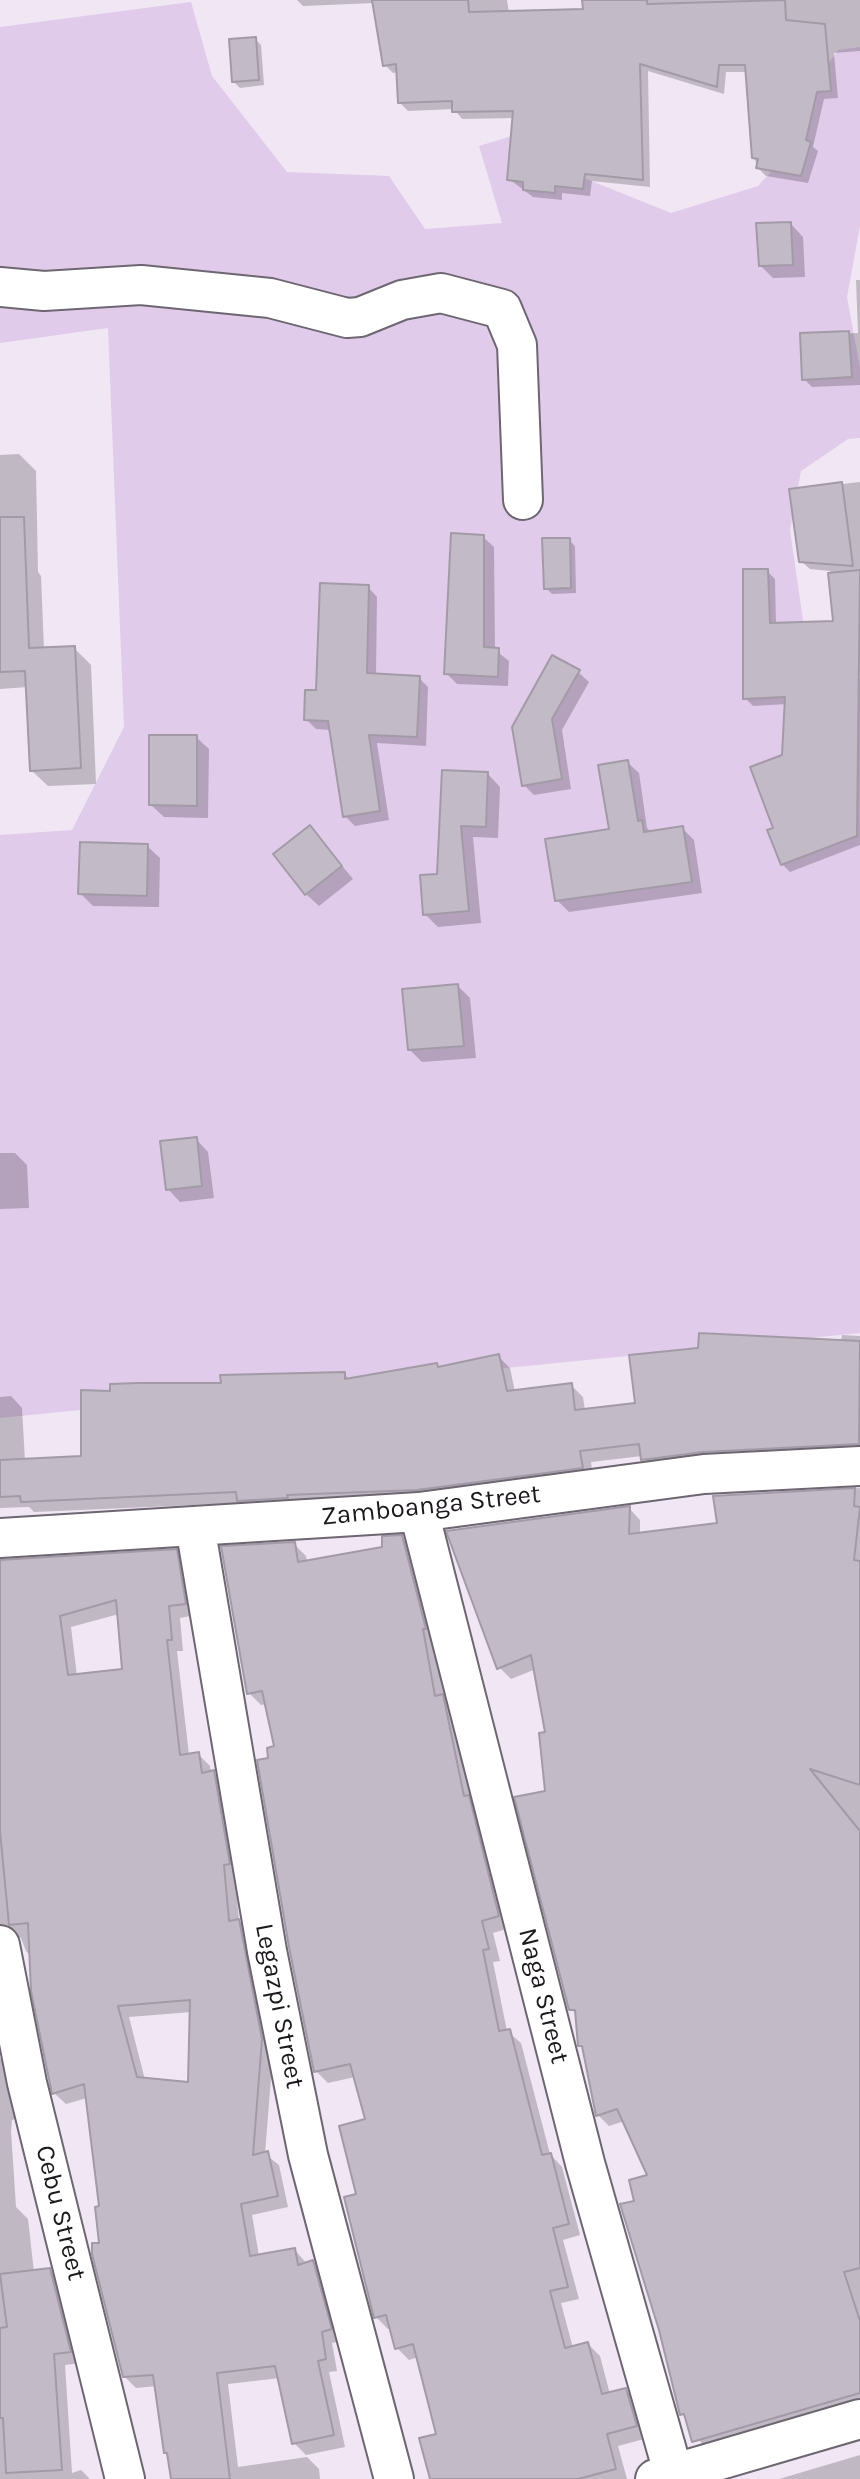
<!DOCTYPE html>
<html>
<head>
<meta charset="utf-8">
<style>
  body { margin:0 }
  canvas { display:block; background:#f0e6f4 }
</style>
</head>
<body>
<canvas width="860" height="2479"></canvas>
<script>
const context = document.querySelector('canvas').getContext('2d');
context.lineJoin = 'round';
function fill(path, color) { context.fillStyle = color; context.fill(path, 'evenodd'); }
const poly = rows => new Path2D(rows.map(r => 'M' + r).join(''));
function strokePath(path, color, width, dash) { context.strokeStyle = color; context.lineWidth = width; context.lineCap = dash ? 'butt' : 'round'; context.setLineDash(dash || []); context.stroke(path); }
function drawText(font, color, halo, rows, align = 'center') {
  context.font = font + ' Karla,sans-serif'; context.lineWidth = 6; context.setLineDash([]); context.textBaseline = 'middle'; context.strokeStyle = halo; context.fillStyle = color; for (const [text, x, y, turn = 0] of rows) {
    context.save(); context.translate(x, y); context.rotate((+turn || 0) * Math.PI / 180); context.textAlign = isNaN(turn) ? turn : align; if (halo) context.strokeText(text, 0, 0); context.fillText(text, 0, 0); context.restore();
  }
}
const green = poly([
  [191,2,212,76,287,172,389,176,425,229,502,223,479,146,535,129,579,176,671,213,758,186,795,146,821,74,838,50,860,47,860,226,847,297,860,368,860,438,848,439,801,471,790,530,809,662,860,679,860,1333,0,1418,0,835,72,830,124,727,108,328,0,343,0,27]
]);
const shadow = poly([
  [297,0,507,0,509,13,591,11,588,0,860,0,860,51,834,53,838,98,824,99,813,147,818,151,808,183,766,176,758,168,754,157,748,72,726,72,724,94,648,71,650,187,592,181,590,196,562,193,562,200,533,197,509,179,514,118,462,119,454,109,408,111,400,103,398,72,393,73,385,65,375,3,303,6],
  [255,39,261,45,264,85,240,88,234,82],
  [791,224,803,237,805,277,773,278,761,266],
  [856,280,860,280,860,385,812,387,804,379,802,335,858,333],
  [19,454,36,471,38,572,41,576,44,650,74,648,91,665,96,784,48,786,31,770,28,687,0,689,0,455],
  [860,482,860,845,790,872,782,864,776,829,787,704,753,706,745,698,767,571,775,579,776,625,835,623,830,571,810,569,801,561,792,490],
  [483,537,494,547,495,650,509,661,508,686,457,684,446,673],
  [569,540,575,546,576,593,552,594,546,588],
  [368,587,377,597,376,676,419,678,428,687,426,746,377,743,389,820,355,826,345,816,331,730,316,729,306,719],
  [578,672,589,682,562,730,571,789,534,795,524,785,514,728],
  [196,737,209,749,208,818,164,817,151,805],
  [627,762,639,773,647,828,652,833,682,828,694,840,702,893,569,912,557,900,611,831],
  [444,772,488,774,500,787,498,838,473,837,481,923,438,927,425,914,439,875],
  [310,827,353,879,319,906,306,894],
  [147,846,160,858,159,907,93,906,80,893],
  [458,986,470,998,476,1058,422,1062,409,1049],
  [196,1139,208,1152,214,1198,180,1202,168,1189],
  [0,1153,15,1153,27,1165,29,1208,0,1209],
  [842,1335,860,1336,860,1456,654,1471,642,1456,591,1462,593,1479,250,1512,241,1503,34,1512,29,1507,0,1508,0,1397,11,1396,22,1408,25,1461,83,1458,112,1393,344,1374,350,1380,440,1369,498,1356,510,1368,515,1392,571,1385,583,1397,585,1411,637,1405,841,1342],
  [860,1488,860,2408,710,2452,699,2440,669,2361,622,2206,636,2202,650,2176,625,2121,609,2126,598,2115,585,2050,580,2045,578,2016,571,2009,547,1793,548,1734,536,1669,511,1679,499,1667,629,1508,640,1520,640,1535,719,1525,715,1497],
  [401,1537,414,1549,445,1699,454,1709,510,1928,493,1933,500,1961,493,1962,507,2031,521,2043,550,2154,562,2167,580,2235,563,2240,579,2299,561,2303,573,2348,588,2344,600,2356,610,2394,626,2390,638,2402,648,2438,618,2446,627,2479,432,2479,439,2435,418,2357,409,2360,397,2348,392,2328,388,2329,376,2317,367,2121,355,2077,328,2083,316,2071,271,1759,276,1748,267,1704,261,1705,249,1693,294,1544,306,1556,307,1563,384,1549],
  [176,1551,188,1563,196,1615,180,1618,183,1651,177,1651,189,1755,198,1754,210,1766,211,1773,225,1784,241,1875,235,1876,239,1921,250,1932,273,2052,265,2154,279,2165,288,2207,252,2215,259,2256,295,2250,307,2264,313,2262,324,2274,342,2341,332,2343,337,2371,329,2372,345,2447,306,2455,294,2443,280,2378,228,2384,238,2467,307,2457,319,2469,320,2479,172,2479,157,2386,136,2388,124,2376,101,2244,101,2208,87,2098,66,2104,54,2093,34,1960,26,1951,21,1938,9,1934,0,1938,0,1562],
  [119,1614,124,1671,77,1676,71,1627],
  [192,2012,190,2084,145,2080,129,2017],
  [0,2058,10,2068,21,2117,12,2120,11,2131,16,2207,28,2219,34,2272,49,2270,61,2282,81,2363,65,2365,72,2473,81,2470,90,2479,0,2479],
  [860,2455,860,2479,779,2479]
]);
const building = poly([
  [372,0,468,0,469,12,583,9,582,0,647,0,647,4,785,0,786,20,825,24,831,91,817,92,806,140,811,142,801,176,756,168,758,159,752,158,745,65,719,65,717,87,640,64,643,180,585,174,583,189,555,186,555,193,523,190,523,182,507,180,513,111,452,112,452,101,398,103,396,64,383,66,372,0],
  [256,37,259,80,232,82,229,39,256,37],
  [791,222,793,265,759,266,756,223,791,222],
  [849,331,852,377,802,380,800,333,849,331],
  [842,482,853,566,799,562,789,489,842,482],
  [0,517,24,517,29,648,75,646,81,768,30,771,25,671,0,672,0,517],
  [451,533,484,535,484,647,499,648,498,677,444,674,451,533],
  [542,538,570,538,571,588,544,589,542,538],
  [743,569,768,569,770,623,833,621,828,573,860,570,857,836,781,865,767,830,773,828,750,767,782,755,785,697,743,699,743,569],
  [320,583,369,585,367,673,420,676,417,737,369,735,380,811,343,817,328,721,304,720,305,690,316,690,320,583],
  [552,655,580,670,552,719,562,779,522,786,512,727,552,655],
  [149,735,197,735,197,806,149,805,149,735],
  [628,760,638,821,642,820,644,832,683,826,692,882,555,901,545,839,609,829,598,765,628,760],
  [442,770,488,772,486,827,461,826,469,911,423,915,420,875,437,874,442,770],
  [310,825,342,866,305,895,273,854,310,825],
  [80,842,148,844,147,896,78,894,80,842],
  [458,984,464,1046,408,1050,402,989,458,984],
  [197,1137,202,1186,166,1190,160,1141,197,1137],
  [699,1333,860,1341,859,1444,703,1452,641,1460,639,1444,580,1451,583,1468,417,1490,287,1495,288,1498,237,1501,236,1492,21,1502,20,1496,0,1497,0,1460,81,1456,81,1390,110,1391,110,1384,138,1383,221,1383,220,1375,345,1372,345,1379,437,1363,438,1367,499,1354,507,1391,572,1383,575,1410,635,1403,629,1355,698,1348,699,1333],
  [855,1488,854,1506,860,1507,854,1560,860,1561,860,1785,810,1769,860,1831,860,2268,844,2272,860,2321,860,2393,692,2442,684,2414,680,2415,659,2330,620,2204,634,2201,629,2180,647,2175,617,2109,596,2116,582,2046,578,2046,575,2010,569,2010,514,1797,545,1791,539,1733,545,1732,531,1655,497,1669,446,1531,630,1506,629,1534,717,1523,713,1496,855,1488],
  [402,1535,426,1629,423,1629,435,1696,443,1694,464,1796,469,1795,499,1916,482,1921,489,1949,483,1950,499,2031,510,2029,542,2155,551,2153,569,2224,553,2228,568,2287,550,2291,565,2348,588,2342,602,2394,626,2388,637,2426,607,2434,616,2469,578,2479,430,2479,419,2438,436,2434,413,2344,395,2349,386,2315,374,2318,344,2197,356,2194,339,2126,365,2119,350,2064,314,2072,289,1947,257,1760,268,1758,267,1748,274,1746,262,1691,247,1694,221,1546,295,1542,298,1562,382,1547,382,1536,402,1535],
  [177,1549,186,1604,169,1606,172,1640,167,1640,180,1755,199,1752,202,1773,214,1770,230,1864,224,1865,229,1921,239,1919,262,2039,253,2155,268,2151,278,2196,241,2204,250,2256,295,2248,298,2265,313,2260,332,2329,322,2332,326,2359,318,2361,334,2435,292,2444,275,2366,217,2373,230,2479,171,2479,167,2453,164,2453,153,2375,123,2377,92,2254,92,2243,99,2243,95,2207,99,2206,84,2084,52,2094,31,1991,28,1923,9,1925,0,1831,0,1560,177,1549],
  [116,1600,122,1669,68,1675,60,1616,116,1600],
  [190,2000,188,2082,137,2077,118,2006,190,2000],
  [50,2268,71,2352,54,2354,62,2470,6,2473,3,2418,0,2418,0,2328,7,2327,0,2274,50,2268]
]);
const minor = poly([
  [0,287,44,291,141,285,270,298,347,318,360,317,402,300,441,293,502,309,517,345,523,500],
  [419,1512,585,2163,675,2479],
  [195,1526,267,1951,308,2155,394,2479],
  [0,1538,419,1512,704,1474,860,1466],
  [0,1945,27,2083,125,2479],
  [655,2479,860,2419]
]);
const streetNames = [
  ["Zamboanga Street",431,1506,-6],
  ["Naga Street",543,1996,76],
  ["Legazpi Street",279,2006,79],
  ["Cebu Street",60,2213,76]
];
fill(green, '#e1cbeb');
fill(shadow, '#0003');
fill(building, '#c3bac7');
strokePath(building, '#a39aa7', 2);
strokePath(minor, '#6e6671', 42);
strokePath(minor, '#fff', 38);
drawText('26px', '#1c181d', '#fff', streetNames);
</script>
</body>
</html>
